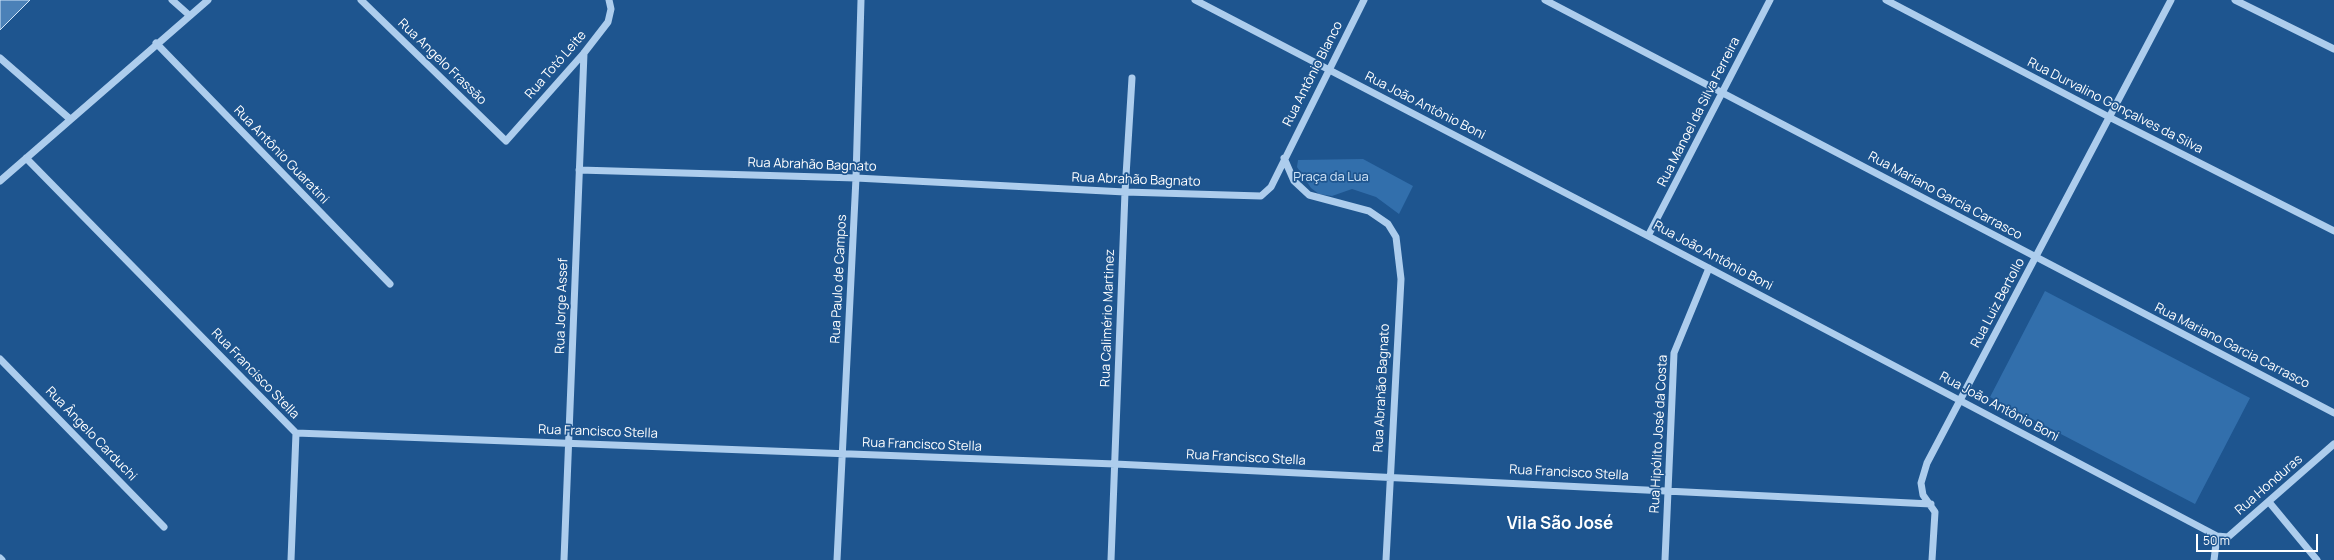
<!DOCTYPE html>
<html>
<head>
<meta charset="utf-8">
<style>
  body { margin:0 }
  #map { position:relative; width:2334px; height:560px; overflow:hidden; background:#1e558f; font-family:Manrope,sans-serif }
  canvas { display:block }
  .scale { position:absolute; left:2196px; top:534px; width:122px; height:18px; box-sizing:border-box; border:2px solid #fff; border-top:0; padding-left:5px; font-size:12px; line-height:14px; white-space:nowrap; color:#fff; -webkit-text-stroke:3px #1e558f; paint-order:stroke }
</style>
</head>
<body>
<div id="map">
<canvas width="2334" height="560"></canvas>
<div class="scale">50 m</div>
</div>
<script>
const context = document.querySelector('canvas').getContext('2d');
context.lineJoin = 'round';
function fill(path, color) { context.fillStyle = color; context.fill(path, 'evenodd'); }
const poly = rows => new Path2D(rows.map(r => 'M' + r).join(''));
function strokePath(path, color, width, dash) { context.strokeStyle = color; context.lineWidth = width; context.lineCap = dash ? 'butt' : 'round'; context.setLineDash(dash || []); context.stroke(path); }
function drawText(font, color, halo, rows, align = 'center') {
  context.font = font + ' Manrope,sans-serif'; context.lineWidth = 3.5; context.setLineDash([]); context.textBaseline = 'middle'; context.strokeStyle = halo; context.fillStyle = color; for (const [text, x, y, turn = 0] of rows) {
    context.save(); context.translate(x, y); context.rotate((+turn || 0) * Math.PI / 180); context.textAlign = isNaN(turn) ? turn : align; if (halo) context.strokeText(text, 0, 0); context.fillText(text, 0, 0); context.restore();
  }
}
const green = poly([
  [1363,159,1413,186,1399,214,1376,197,1352,189,1332,196,1319,194,1311,188,1297,167,1298,160],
  [2045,291,2250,398,2195,504,1990,397]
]);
const building = poly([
  [0,0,30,0,0,30,0,0]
]);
const minor = poly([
  [172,0,189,15],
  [361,0,506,141,584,53,608,22,611,9,609,0],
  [1195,0,1648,236,2217,536,2228,537,2334,444],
  [1545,0,2334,413],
  [1886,0,2111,118,2334,231],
  [2235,0,2334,49],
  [156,43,390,284],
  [0,58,70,119],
  [26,158,296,433,1115,464,1931,504],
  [1284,158,1294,181,1309,195,1369,211,1388,224,1396,237,1401,279,1386,560],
  [579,170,856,178,1125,192,1261,196,1271,187,1364,0],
  [0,181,208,0],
  [1648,236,1770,0],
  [0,359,164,527],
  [2269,502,2317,560],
  [0,558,2,560],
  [291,560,296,433],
  [564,560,584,53],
  [837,560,856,178,861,0],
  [1111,560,1125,192,1132,78],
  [1665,560,1674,353,1709,268],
  [1932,560,1935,512,1923,495,1921,483,1927,463,2171,0],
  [2214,560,2217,536]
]);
const streetNames = [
  ["Rua Angelo Frassão",442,62,44],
  ["Rua Totó Leite",556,65,-49],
  ["Rua Antônio Blanco",1313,74,-63],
  ["Rua João Antônio Boni",1425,106,27],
  ["Rua Durvalino Gonçalves da Silva",2115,106,27],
  ["Rua Manoel da Silva Ferreira",1699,112,-63],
  ["Rua Antônio Guaratini",281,155,46],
  ["Rua Abrahão Bagnato",812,165,2],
  ["Rua Abrahão Bagnato",1136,180,2],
  ["Rua Mariano Garcia Carrasco",1945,196,28],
  ["Rua João Antônio Boni",1713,256,28],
  ["Rua Paulo de Campos",839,279,-87],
  ["Rua Luiz Bertollo",1998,303,-62],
  ["Rua Jorge Assef",562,306,-88],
  ["Rua Calimério Martinez",1108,318,-88],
  ["Rua Mariano Garcia Carrasco",2232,346,27],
  ["Rua Francisco Stella",255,374,46],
  ["Rua Abrahão Bagnato",1382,388,-87],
  ["Rua João Antônio Boni",1999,407,28],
  ["Rua Francisco Stella",598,432,2],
  ["Rua Ângelo Carduchi",91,434,46],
  ["Rua Hipólito José da Costa",1659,434,-87],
  ["Rua Francisco Stella",922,445,2],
  ["Rua Francisco Stella",1246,458,3],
  ["Rua Francisco Stella",1569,473,3],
  ["Rua Honduras",2269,485,-41]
];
const parkNames = [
  ["Praça da Lua",1331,177]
];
const districtNames = [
  ["Vila São José",1560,524]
];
fill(green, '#326fac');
fill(building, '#4b81b8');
strokePath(building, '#d2e6f9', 1);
strokePath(minor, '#adcded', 7);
drawText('13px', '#fff', '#1e558f', streetNames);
drawText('13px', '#d2e6f9', '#1e558f', parkNames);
drawText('bold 17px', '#fff', '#1e558f', districtNames);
</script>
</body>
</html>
